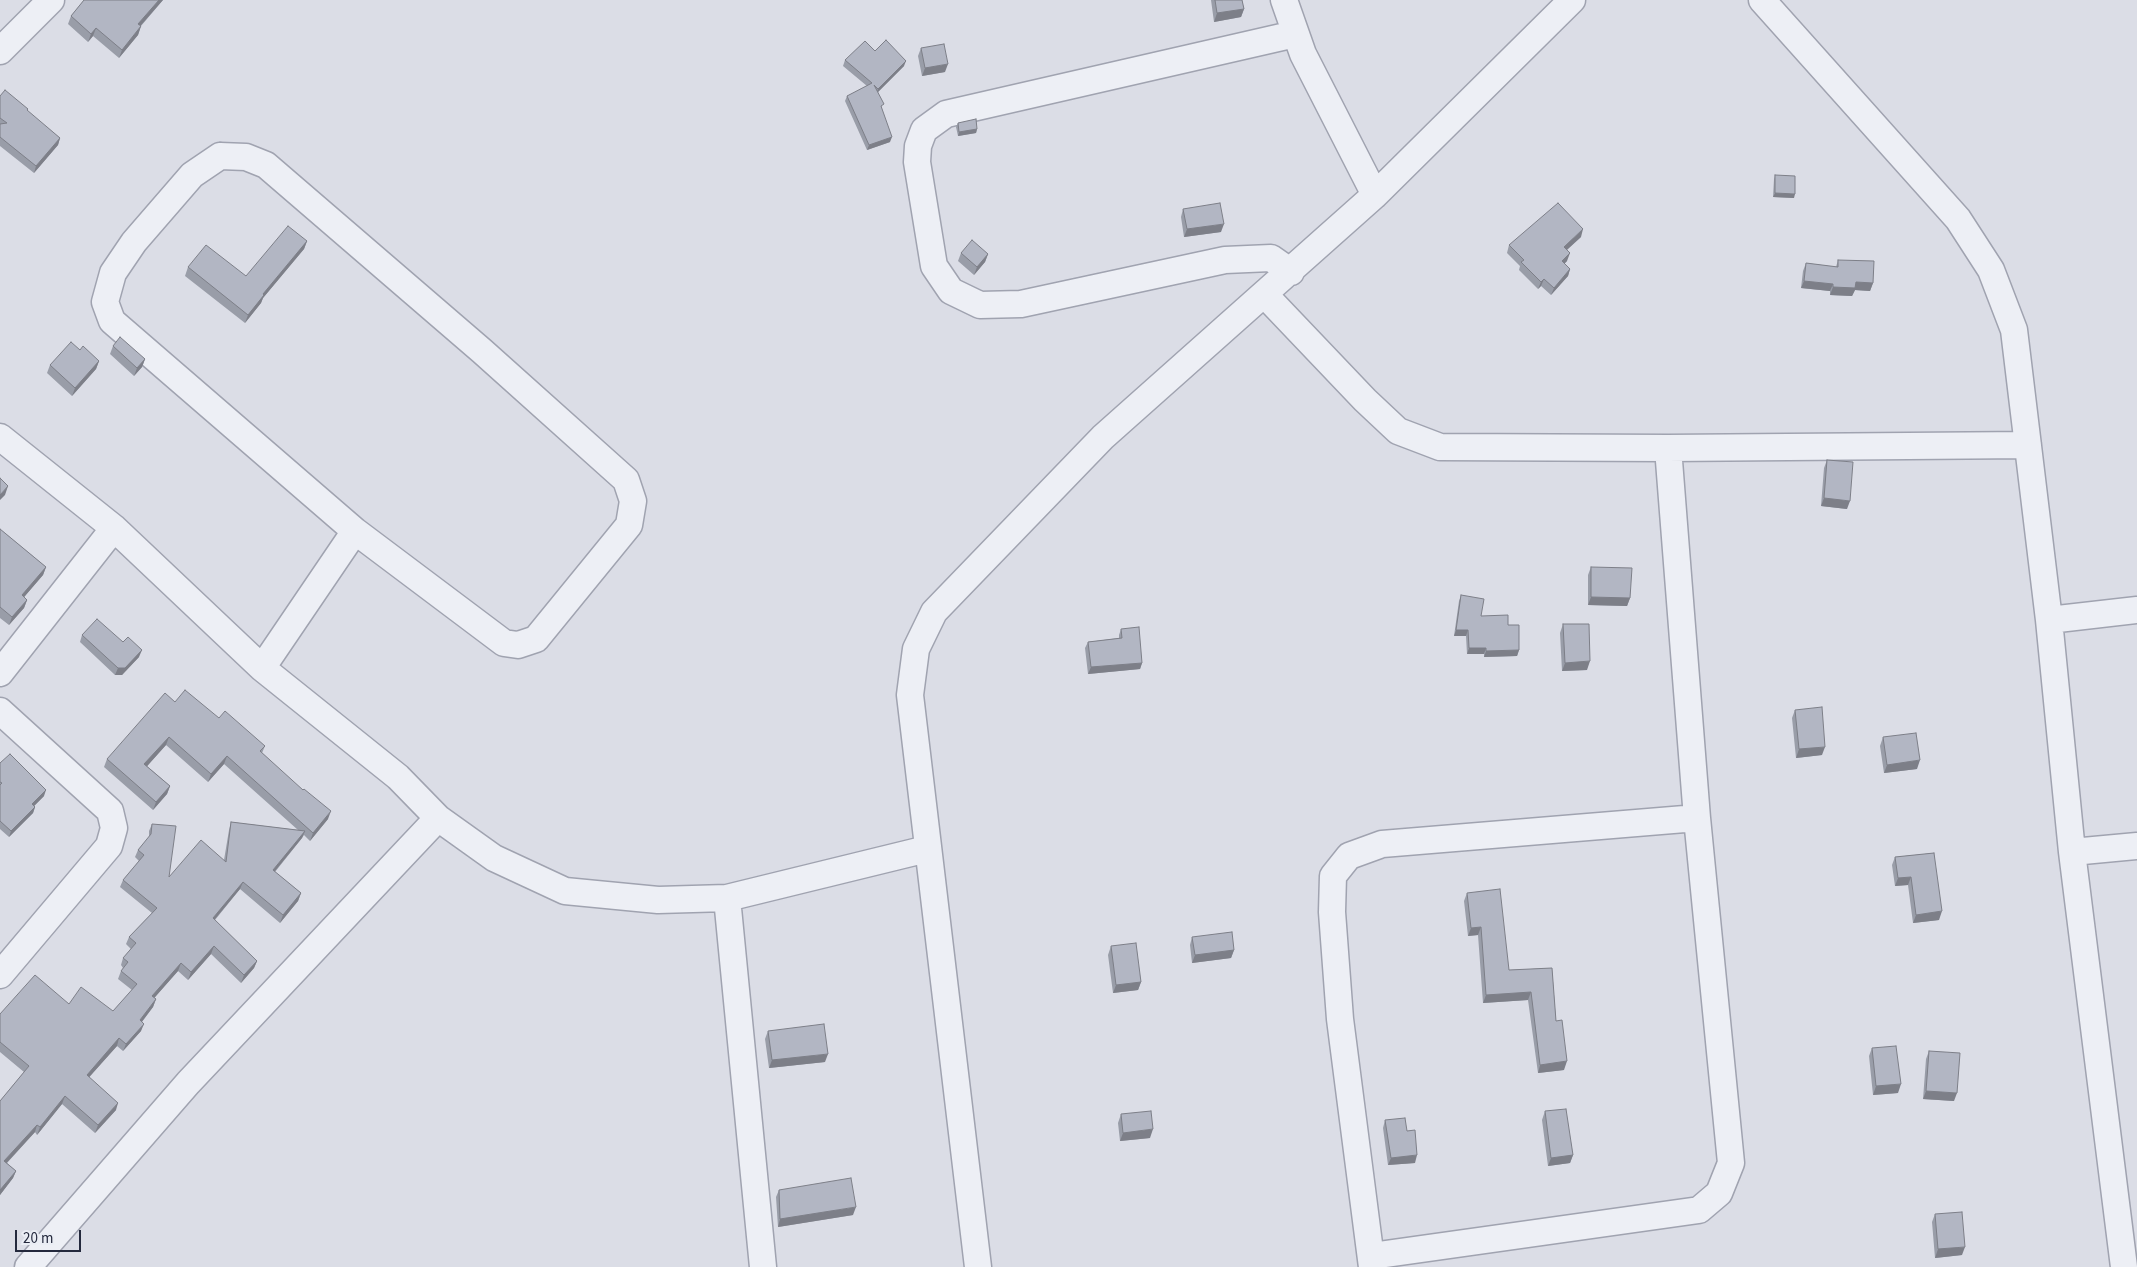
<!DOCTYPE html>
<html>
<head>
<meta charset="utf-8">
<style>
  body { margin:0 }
  #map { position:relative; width:2137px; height:1267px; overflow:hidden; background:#dbdde6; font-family:"Source Sans 3",sans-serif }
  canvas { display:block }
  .scale { position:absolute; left:15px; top:1230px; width:66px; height:22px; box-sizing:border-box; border:2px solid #24293d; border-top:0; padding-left:6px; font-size:15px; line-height:18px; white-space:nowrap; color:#24293d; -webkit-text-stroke:4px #eaedf4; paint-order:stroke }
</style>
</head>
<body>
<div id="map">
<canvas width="2137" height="1267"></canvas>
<div class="scale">20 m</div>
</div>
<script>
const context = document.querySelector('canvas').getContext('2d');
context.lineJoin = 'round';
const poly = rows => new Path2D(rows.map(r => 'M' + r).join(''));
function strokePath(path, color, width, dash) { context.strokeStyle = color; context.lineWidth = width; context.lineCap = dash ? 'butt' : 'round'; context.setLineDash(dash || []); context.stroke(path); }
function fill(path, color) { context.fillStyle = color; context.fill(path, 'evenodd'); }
const street = poly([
  [1284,0,1303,54,1375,195],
  [1762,0,1958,219,1991,270,2014,330,2049,620,2072,852,2124,1267],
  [0,51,51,0],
  [220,156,246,157,266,165,482,351,626,480,633,501,629,525,536,639,518,645,504,643,355,531,112,321,105,302,113,273,134,242,192,175,220,156],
  [1291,272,1271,258,1225,260,1021,304,980,305,951,291,934,266,917,162,918,146,924,130,946,114,1295,34],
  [1264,294,1365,400,1398,431,1440,447,1668,448,2028,445],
  [0,437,114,528,262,668,398,777,438,818,494,858,565,891,658,900,727,898,927,849],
  [2049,620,2137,610],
  [262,668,355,531],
  [0,673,114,528],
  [0,711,110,811,114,828,109,846,0,975],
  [2072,852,2137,846],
  [727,898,763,1267],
  [1371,1256,1699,1210,1719,1193,1731,1163,1697,818,1668,448],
  [28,1267,188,1083,438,818],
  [978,1267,910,695,916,649,934,612,1103,437,1375,195,1572,0],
  [1372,1267,1340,1019,1332,912,1333,876,1349,856,1382,844,1697,818]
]);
const wall = poly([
  [84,0,163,0,141,26,138,35,119,58,93,36,88,42,68,24,71,16],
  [1211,0,1242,0,1244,9,1241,17,1214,22],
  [921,48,945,72,922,76,918,56],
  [875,51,904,66,878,92,890,142,867,150,845,101,847,96,867,86,843,66,845,60],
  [0,96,28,109,27,111,60,138,58,145,34,173,0,146],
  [958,123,977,129,976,133,958,136,956,127],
  [1775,175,1794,198,1773,197,1774,179],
  [1183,209,1221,232,1184,237,1181,217],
  [1581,237,1567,250,1567,261,1564,264,1570,269,1568,276,1551,295,1541,286,1538,289,1519,270,1520,266,1507,253,1509,245],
  [307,241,304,249,263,298,261,303,245,323,185,276,188,267,246,276],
  [961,253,988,254,985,262,974,275,958,261],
  [1838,260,1873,283,1870,291,1855,290,1852,296,1830,295,1830,291,1801,288,1803,271,1806,263,1836,267],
  [113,346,145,359,142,367,134,376,110,354],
  [80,350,99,361,96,369,72,396,47,373,50,365],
  [1827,460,1847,509,1821,506,1824,468],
  [0,529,46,567,43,575,24,597,27,600,24,608,9,625,0,618],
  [1591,567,1630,598,1627,606,1588,605,1588,575],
  [1461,595,1481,616,1508,625,1519,650,1517,656,1484,657,1484,654,1467,654,1466,636,1454,636,1459,601],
  [1563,624,1587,670,1562,671,1560,633],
  [1121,629,1142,663,1140,669,1088,674,1085,648,1088,642,1119,638,1119,635],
  [82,635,139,657,122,675,115,675,80,642],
  [175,702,219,718,265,746,262,753,328,819,310,841,304,835,302,838,275,872,301,893,298,901,280,923,240,889,215,920,257,961,254,968,241,983,211,954,188,980,178,971,154,998,156,999,153,1007,142,1022,141,1031,123,1051,117,1046,89,1077,116,1110,95,1133,62,1104,37,1135,35,1132,7,1163,16,1171,13,1178,0,1195,0,1101,24,1072,0,1052,0,1014,69,1004,113,1011,132,990,118,979,121,971,123,968,121,965,123,958,131,949,126,944,129,937,152,913,120,887,123,880,139,861,135,857,138,850,149,837,149,831,152,824,169,877,224,860,229,830,231,822,298,830,224,764,208,782,166,745,147,766,170,786,167,794,153,810,104,767,107,759],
  [1795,710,1822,755,1796,758,1792,718],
  [1883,737,1917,769,1884,773,1880,746],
  [0,763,44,796,34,806,35,807,33,813,9,837,0,829],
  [1934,853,1939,920,1913,923,1908,885,1895,886,1892,865,1895,857],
  [1467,893,1509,970,1552,968,1556,1021,1564,1070,1538,1073,1528,1000,1483,1003,1478,935,1468,936,1464,901],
  [1192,937,1234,950,1231,958,1192,963,1190,945],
  [1111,946,1141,982,1138,990,1113,993,1108,955],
  [768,1031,825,1062,769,1068,765,1039],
  [1872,1048,1898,1093,1873,1095,1869,1056],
  [1929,1051,1954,1101,1923,1099,1926,1059],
  [1545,1111,1573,1155,1570,1163,1548,1166,1542,1120],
  [1121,1114,1150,1138,1120,1141,1118,1123],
  [1385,1120,1407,1131,1415,1163,1388,1165,1383,1128],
  [779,1190,853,1215,778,1227,776,1197],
  [1935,1214,1962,1255,1935,1258,1932,1222]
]);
const shadedWall = poly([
  [159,0,163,0,135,32,138,24],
  [1244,9,1241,17,1214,22,1217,13],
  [141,26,138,35,119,58,122,50],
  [96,28,93,36,88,42,91,34],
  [906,61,904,66,876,94,878,89],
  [948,64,945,72,922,76,925,68],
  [977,129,976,133,958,136,959,132],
  [892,137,890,142,867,150,869,145],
  [60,138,58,145,34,173,36,166],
  [1775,193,1795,194,1794,198,1773,197],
  [1224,224,1221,232,1184,237,1187,229],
  [1583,229,1581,237,1561,255,1564,247],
  [307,241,304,249,263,298,261,303,245,323,248,315,263,294],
  [1570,253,1567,261,1559,269,1562,261],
  [988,254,985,262,974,275,977,267],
  [1570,269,1568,276,1551,295,1554,288],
  [1544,279,1541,286,1538,289,1541,282],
  [1804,281,1833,284,1830,291,1801,288],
  [1856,282,1873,283,1870,291,1855,290,1852,296,1830,295,1833,287],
  [145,359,142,367,134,376,137,368],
  [99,361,96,369,72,396,75,388],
  [8,486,5,495,0,500,0,495],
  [1824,498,1850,501,1847,509,1821,506],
  [46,567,43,575,19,603,22,595],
  [1591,597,1630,598,1627,606,1588,605],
  [27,600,24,608,9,625,12,617],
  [1456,630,1468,630,1466,636,1454,636],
  [1469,648,1486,648,1484,654,1467,654],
  [142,650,139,657,122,675,115,675,118,668],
  [1519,650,1517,656,1484,657,1486,651],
  [1590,661,1587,670,1562,671,1565,663],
  [1142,663,1140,669,1088,674,1091,667],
  [169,737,166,745,141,773,144,764],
  [1825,747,1822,755,1796,758,1799,749],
  [227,756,224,764,208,782,211,774],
  [1920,760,1917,769,1884,773,1887,765],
  [170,786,167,794,153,810,156,802],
  [46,790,44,796,30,810,32,804],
  [35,807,33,813,9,837,11,831],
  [331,811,328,819,310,841,313,833],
  [305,831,302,838,270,877,273,870],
  [1911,877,1908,885,1895,886,1898,878],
  [243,882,240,889,210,925,213,918],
  [301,893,298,901,280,923,283,915],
  [1942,911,1939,920,1913,923,1916,915],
  [1481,927,1478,935,1468,936,1471,928],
  [214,946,211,954,188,980,191,972],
  [1234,950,1231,958,1192,963,1195,955],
  [257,961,254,968,241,983,244,975],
  [181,963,178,971,149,1004,152,996],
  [1141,982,1138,990,1113,993,1116,985],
  [1531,992,1528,1000,1483,1003,1486,995],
  [156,999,153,1007,137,1028,140,1020],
  [144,1024,141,1031,123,1051,126,1044],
  [119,1038,117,1046,84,1083,87,1075],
  [828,1054,825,1062,769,1068,772,1060],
  [1567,1061,1564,1070,1538,1073,1540,1065],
  [1901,1084,1898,1093,1873,1095,1876,1086],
  [1926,1091,1957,1093,1954,1101,1923,1099],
  [65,1096,62,1104,37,1135,40,1127],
  [118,1103,116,1110,95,1133,98,1125],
  [37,1125,35,1132,1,1169,4,1161],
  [1153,1129,1150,1138,1120,1141,1123,1133],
  [1417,1155,1415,1163,1388,1165,1391,1158],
  [1573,1155,1570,1163,1548,1166,1551,1158],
  [16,1171,13,1178,0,1195,0,1190],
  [856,1207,853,1215,778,1227,780,1219],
  [1965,1247,1962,1255,1935,1258,1938,1249]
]);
const building = poly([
  [84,0,159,0,138,24,141,26,122,50,96,28,91,34,71,16,84,0],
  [1215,0,1242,0,1244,9,1217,13,1215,0],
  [886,40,906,61,878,89,874,85,884,104,881,106,892,137,869,145,847,96,872,83,845,60,865,41,875,51,886,40],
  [944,44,948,64,925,68,921,48,944,44],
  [5,90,28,109,27,110,60,138,36,166,0,137,0,124,7,123,0,118,0,96,5,90],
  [976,119,977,129,959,132,958,123,976,119],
  [1775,175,1795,176,1795,194,1775,193,1775,175],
  [1220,203,1224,224,1187,229,1183,209,1220,203],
  [1558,203,1583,229,1564,247,1570,253,1562,261,1570,269,1554,288,1544,279,1541,282,1521,262,1524,260,1509,245,1558,203],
  [288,226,307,241,263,294,264,295,248,315,188,267,206,245,246,276,288,226],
  [972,240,988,254,977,267,961,253,972,240],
  [1838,260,1874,261,1873,283,1856,282,1855,288,1833,287,1833,284,1804,281,1806,263,1838,267,1838,260],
  [120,337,145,359,137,368,113,346,120,337],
  [71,342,80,350,83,346,99,361,75,388,50,365,71,342],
  [1827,460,1853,462,1850,501,1824,498,1827,460],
  [0,478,8,486,0,495,0,478],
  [0,529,46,567,22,595,27,600,12,617,0,607,0,529],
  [1591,567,1632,568,1630,598,1591,597,1591,567],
  [1461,595,1484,599,1481,616,1508,615,1508,625,1519,625,1519,650,1486,651,1486,648,1469,648,1468,630,1456,630,1461,595],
  [97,619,123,642,128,637,142,650,125,668,118,668,82,635,97,619],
  [1563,624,1589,624,1590,661,1565,663,1563,624],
  [1139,627,1142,663,1091,667,1088,642,1122,638,1121,629,1139,627],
  [185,690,219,718,225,711,265,746,260,751,303,790,304,789,331,811,313,833,227,756,211,774,169,737,144,764,170,786,156,802,107,759,165,693,175,702,185,690],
  [1822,707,1825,747,1799,749,1795,710,1822,707],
  [1916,733,1920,760,1887,765,1883,737,1916,733],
  [10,754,46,790,32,804,35,807,11,831,0,821,0,785,2,783,0,782,0,763,10,754],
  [231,822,305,831,273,870,301,893,283,915,243,882,213,918,257,961,244,975,214,946,191,972,181,963,152,996,156,999,140,1020,144,1024,126,1044,119,1038,87,1075,118,1103,98,1125,65,1096,40,1127,37,1125,4,1161,16,1171,0,1190,0,1101,29,1066,0,1042,0,1014,35,975,69,1004,81,987,113,1011,137,984,121,971,128,962,123,958,136,943,129,937,157,908,123,880,144,855,138,850,151,834,152,824,176,826,169,877,201,840,226,862,231,822],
  [1934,853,1942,911,1916,915,1911,877,1898,878,1895,857,1934,853],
  [1500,889,1509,970,1552,968,1556,1021,1562,1020,1567,1061,1540,1065,1531,992,1486,995,1481,927,1471,928,1467,893,1500,889],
  [1232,932,1234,950,1195,955,1192,937,1232,932],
  [1136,943,1141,982,1116,985,1111,946,1136,943],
  [824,1024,828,1054,772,1060,768,1031,824,1024],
  [1896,1046,1901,1084,1876,1086,1872,1048,1896,1046],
  [1929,1051,1960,1053,1957,1093,1926,1091,1929,1051],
  [1566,1109,1573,1155,1551,1158,1545,1111,1566,1109],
  [1151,1111,1153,1129,1123,1133,1121,1114,1151,1111],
  [1405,1118,1407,1131,1415,1130,1417,1155,1391,1158,1385,1120,1405,1118],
  [851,1178,856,1207,780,1219,779,1190,851,1178],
  [1962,1212,1965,1247,1938,1249,1935,1214,1962,1212]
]);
strokePath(street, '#a0a3b0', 29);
strokePath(street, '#edeff5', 26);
fill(wall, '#999da8');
fill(shadedWall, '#7d7f88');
fill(building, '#b2b6c3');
strokePath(building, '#7d7f88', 1);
</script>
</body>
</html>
